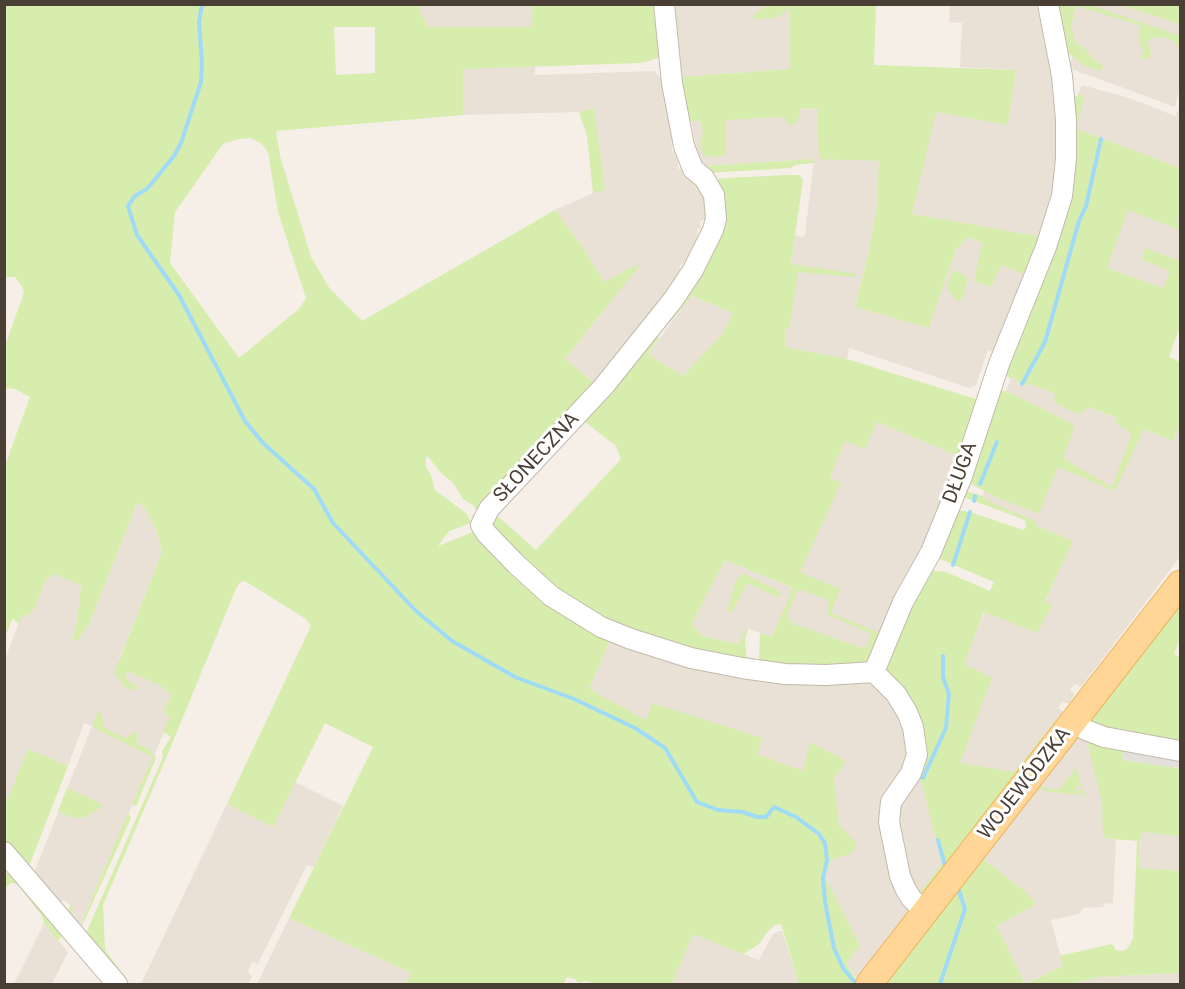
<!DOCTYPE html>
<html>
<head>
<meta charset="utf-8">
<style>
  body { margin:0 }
  #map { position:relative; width:1185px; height:989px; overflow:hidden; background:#f5efe7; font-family:Roboto,sans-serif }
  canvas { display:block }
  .frame { position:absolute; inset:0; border:6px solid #493f35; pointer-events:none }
</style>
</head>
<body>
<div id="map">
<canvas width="1185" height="989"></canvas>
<div class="frame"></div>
</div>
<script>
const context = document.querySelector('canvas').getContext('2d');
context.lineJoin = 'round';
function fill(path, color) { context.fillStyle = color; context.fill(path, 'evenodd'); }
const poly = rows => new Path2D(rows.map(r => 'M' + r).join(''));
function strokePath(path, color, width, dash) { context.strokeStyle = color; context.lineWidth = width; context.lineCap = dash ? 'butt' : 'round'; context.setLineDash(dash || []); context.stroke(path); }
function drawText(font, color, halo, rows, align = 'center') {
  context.font = font + ' Roboto,sans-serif'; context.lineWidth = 6; context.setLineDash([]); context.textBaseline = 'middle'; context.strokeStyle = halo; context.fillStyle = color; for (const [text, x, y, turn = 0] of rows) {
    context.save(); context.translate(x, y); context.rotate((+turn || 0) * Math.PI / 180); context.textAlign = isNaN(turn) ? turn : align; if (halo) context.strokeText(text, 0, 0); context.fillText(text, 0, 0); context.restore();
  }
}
const residential = poly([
  [420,5,532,5,531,27,427,27,420,12],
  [671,5,790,5,790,69,680,77],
  [950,5,1039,5,1046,36,1043,39,1047,53,1050,54,1054,77,1058,127,1055,189,1038,236,926,218,877,206,869,250,855,307,929,328,956,249,969,237,1030,263,995,353,988,350,976,385,969,388,849,348,847,359,785,347,791,264,795,236,804,237,805,234,814,159,704,166,696,148,691,118,818,108,936,112,1008,124,1016,70,960,67,962,23,949,22],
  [1055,5,1180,5,1180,87,1175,107,1069,68,1073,55,1063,43],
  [535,66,535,75,654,71,662,80,667,81,671,106,672,151,677,151,678,169,683,169,684,175,703,187,708,219,700,221,701,228,697,229,698,241,688,258,680,266,681,274,668,292,595,384,565,359,604,311,632,267,604,282,584,249,555,210,605,188,593,108,579,112,463,115,462,69],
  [1082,85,1132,99,1175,116,1179,109,1180,109,1180,168,1070,127,1069,100,1077,96],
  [1120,203,1175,223,1180,211,1180,294,1097,265],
  [691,296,734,313,722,334,683,376,648,354],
  [1015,377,1018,382,1027,386,1030,384,1173,441,1180,422,1180,557,1081,687,1075,684,1072,687,1070,691,1075,694,1069,704,1062,702,1058,708,1063,712,917,896,903,874,893,816,914,775,985,612,1051,605,1045,602,1072,541,980,501,1003,444,1001,391,1006,391,1011,379],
  [877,422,963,458,918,567,871,653,779,620,772,637,746,628,740,644,702,636,692,623,725,560,792,588,840,483,830,478,845,440],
  [137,503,144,506,156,529,162,552,119,659,184,687,79,927,70,916,73,907,64,900,60,903,34,873,92,726,84,723,68,766,28,750,5,808,5,659,22,615,35,608,46,579,54,574,81,585,77,620,72,640,90,622],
  [612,636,669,657,863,678,883,688,895,701,910,750,889,799,910,911,857,979,846,964,860,945,818,864,803,772,757,754,740,780,589,689],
  [1081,733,1180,810,1180,871,1139,868,1141,841,1116,839,1113,903,1104,904,1103,907,1083,908,1079,914,1051,920,1063,966,1025,984,997,926,1035,904,1025,891,983,859],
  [295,782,343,806,314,867,307,865,258,964,252,962,248,972,252,977,248,984,141,984,227,804,273,827],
  [289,918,411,973,406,984,257,984],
  [44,923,68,952,52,984,14,984],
  [779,931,782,931,799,984,672,984,693,933,759,960,773,934],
  [1180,973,1180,984,1071,984,1099,977]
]);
const green = poly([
  [420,4,420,12,428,27,531,27,532,5,660,5,663,51,658,57,650,61,640,63,463,69,463,115,276,131,280,156,311,257,330,289,362,321,555,210,584,249,604,282,632,267,640,265,565,359,595,384,480,516,473,505,464,500,453,483,441,473,428,457,426,457,426,467,431,475,435,490,467,514,471,523,449,531,438,546,478,530,612,636,589,689,646,720,652,703,762,738,757,754,803,771,810,742,846,761,834,779,839,825,856,843,852,853,831,860,825,877,860,945,846,964,859,983,858,984,799,984,781,924,775,925,769,930,759,944,743,954,693,934,672,984,596,984,586,981,579,983,575,979,567,977,563,984,406,984,411,973,289,918,373,747,325,723,273,827,227,804,311,626,306,619,245,581,240,582,235,591,169,751,103,905,105,950,130,984,123,984,84,938,163,757,162,751,171,737,163,732,170,717,163,712,171,697,170,693,159,685,128,671,125,676,127,680,139,688,134,690,126,688,114,673,162,552,156,529,144,506,137,503,90,622,77,641,72,640,77,620,81,586,55,574,46,579,35,608,26,616,22,615,19,624,13,619,11,622,5,637,5,465,30,397,15,389,5,388,5,345,24,293,22,286,15,277,5,277,5,5],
  [334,27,375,27,375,73,336,75],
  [250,138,261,143,268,152,278,212,306,298,300,308,239,358,170,263,175,212,223,144,238,139],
  [768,5,876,5,874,65,1016,70,1008,125,936,112,912,214,1037,236,1038,233,1046,238,1026,275,1001,265,991,287,974,281,982,243,969,237,956,249,929,328,855,307,869,250,877,206,879,161,819,159,817,108,800,109,799,117,793,126,788,125,784,118,780,117,725,120,726,156,709,157,703,154,700,143,703,132,701,121,683,121,680,77,790,69,790,8,777,18,754,19,753,15],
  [1051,5,1090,5,1180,36,1180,50,1174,41,1163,37,1152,38,1147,41,1151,53,1148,60,1139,57,1144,52,1139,41,1140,25,1076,6,1071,26,1076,44,1083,46,1092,58,1103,66,1101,71,1085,66,1067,52],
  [1120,5,1180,5,1180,24],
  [1078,94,1084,96,1077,129,1180,168,1180,211,1176,223,1180,225,1180,230,1128,210,1107,268,1163,288,1170,271,1141,259,1145,248,1180,261,1180,326,1169,357,1180,362,1180,422,1173,441,1144,429,1115,491,1058,467,1039,514,998,498,967,482,996,391,1006,391,1071,423,1074,428,1063,458,1112,487,1131,436,1129,432,1116,424,1117,418,1088,407,1082,413,1075,413,1054,402,1055,394,1030,384,1027,386,1018,382,1015,377,1011,379,1003,373,1049,248,1069,100,1077,96],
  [594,108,605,189,593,194,587,136,579,112],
  [814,159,814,163,795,165,791,168,707,173,698,163,701,161,704,166],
  [787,175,799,175,803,180,791,264,857,274,855,277,798,272,789,329,786,329,785,347,847,359,982,401,963,458,877,422,865,449,845,441,830,478,841,483,800,572,840,589,831,613,879,633,884,623,869,669,762,663,759,658,760,633,772,637,793,588,725,560,692,623,702,636,739,644,746,628,748,629,745,640,747,660,744,665,585,615,512,555,489,521,493,512,536,550,621,459,616,446,581,419,653,334,659,338,648,354,683,376,722,334,733,313,692,296,669,323,664,318,696,274,713,183,719,179,727,178],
  [798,589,826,599,829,604,827,612,830,616,872,634,867,646,863,648,793,624,788,618,788,614],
  [953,270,966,276,967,282,964,296,957,302,947,288],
  [964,491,980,495,996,505,1036,521,1035,525,1073,541,1045,601,1052,605,1037,633,984,612,964,664,992,678,960,763,1014,772,1063,712,1067,715,921,901,917,896,942,864,922,784,914,775,917,756,888,679,884,658,928,570,946,572,990,591,994,582,938,558,956,510,970,512,1023,530,1026,527,1025,520,961,496],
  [742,573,781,592,778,598,747,583,732,612,727,611,736,581],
  [1178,604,1180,606,1180,638,1174,654,1180,657,1180,745,1087,725],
  [98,711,102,714,103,725,107,730,126,738,136,731,138,736,136,744,149,749,156,758,136,806,132,805,153,757,92,727],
  [1078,733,1081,733,1041,785,1044,788,1059,790,1076,768,1085,796,1076,793,1077,791,1082,790,1081,786,1077,786,1074,795,1045,791,1038,788,1037,784],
  [1086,737,1125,747,1123,760,1179,768,1180,763,1180,836,1141,832,1139,868,1180,871,1180,973,1099,977,1071,984,1026,984,1063,966,1059,956,1112,944,1116,950,1123,951,1127,949,1133,939,1137,841,1103,838,1102,803],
  [28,749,68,766,29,866,25,869,5,844,4,808],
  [67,788,102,804,99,809,82,818,70,817,58,811],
  [128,813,131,818,81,928,65,917,71,905,73,907,70,916,80,926],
  [982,856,985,857,983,859,1025,891,1036,904,997,926,1025,984,882,984],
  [8,870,63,934,58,941,44,923,42,916,17,884,11,883,5,888,5,878]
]);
const parking = poly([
  [1125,747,1180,756,1179,768,1123,760]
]);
const stream = poly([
  [202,4,199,22,202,63,201,82,181,143,174,156,147,189,135,196,128,206,137,235,179,295,245,421,263,443,314,489,333,523,415,610,452,641,515,677,574,699,635,728,665,748,697,802,718,810,743,812,757,817,766,817,774,807,796,817,819,834,825,843,827,860,823,878,825,902,834,948,843,968,856,984],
  [1022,384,1045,342,1079,221,1086,206,1101,139],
  [980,484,997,442],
  [974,501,975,496],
  [953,565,970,512],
  [923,778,946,728,949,694,943,677,943,656],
  [938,840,945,866],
  [940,984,965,909,958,888]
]);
const minor = poly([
  [664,4,672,83,684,146,693,169,704,178,714,195,716,219,713,230,693,270,673,300,604,386,489,509,481,525,486,533,516,564,551,596,601,627,631,639,691,658,742,668,785,674,826,675,874,672],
  [874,672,903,602,931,552,962,476,999,364,1046,247,1062,196,1066,159,1066,120,1062,76,1048,4],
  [874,672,896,694,907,712,913,727,917,755,911,773,891,802,889,822,900,876,905,888,911,898,925,912],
  [1074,721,1086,730,1104,737,1180,751],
  [4,852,117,984]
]);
const major = poly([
  [869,984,1180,584]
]);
const streetNames = [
  ["SŁONECZNA",537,458,-47],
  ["DŁUGA",961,473,-70],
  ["WOJEWÓDZKA",1025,784,-52]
];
fill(residential, '#e9e1d5');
fill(green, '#d6edad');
fill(parking, '#e3e0dc');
strokePath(stream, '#9fdbf7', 4);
strokePath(minor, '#c4b9ac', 22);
strokePath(major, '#eeb35c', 28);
strokePath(minor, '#fff', 20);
strokePath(major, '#ffd696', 26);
drawText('20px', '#493f35', '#fff', streetNames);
</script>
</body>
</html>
